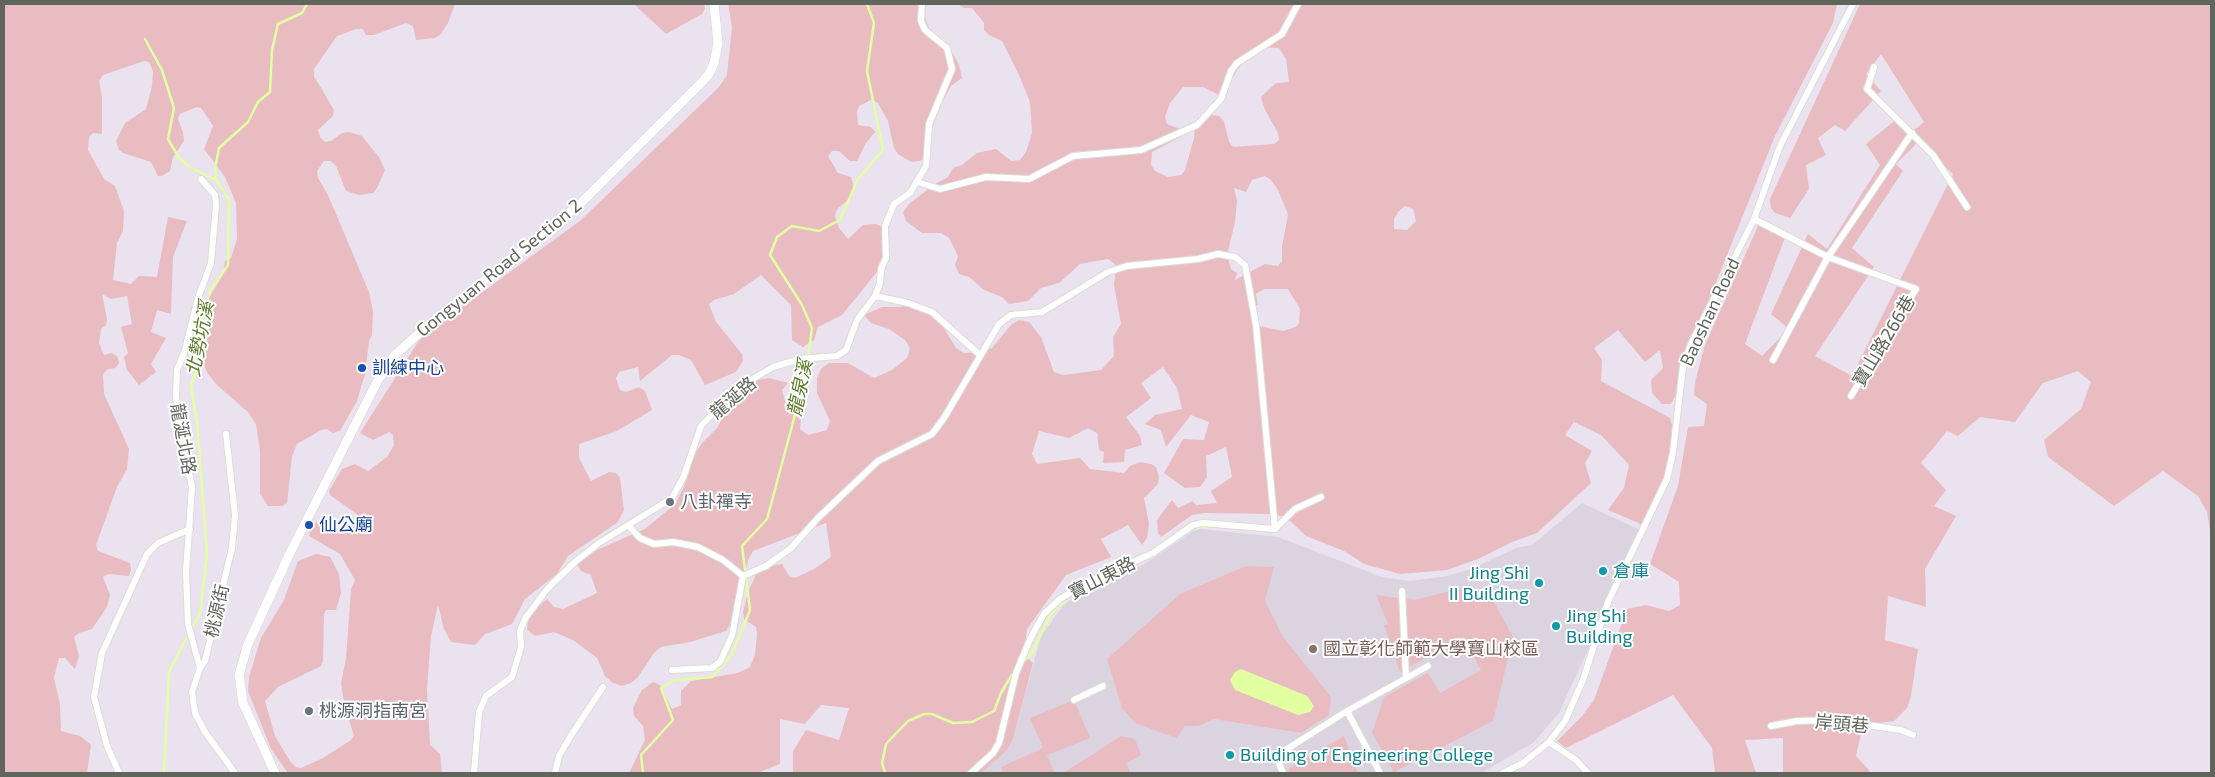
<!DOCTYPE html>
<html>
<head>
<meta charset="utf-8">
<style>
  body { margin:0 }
  #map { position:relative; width:2215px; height:777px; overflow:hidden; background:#ebe2ef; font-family:"Exo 2",sans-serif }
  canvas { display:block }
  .frame { position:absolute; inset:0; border:5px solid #60655b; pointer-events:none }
</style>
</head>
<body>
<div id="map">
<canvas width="2215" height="777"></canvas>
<div class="frame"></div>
</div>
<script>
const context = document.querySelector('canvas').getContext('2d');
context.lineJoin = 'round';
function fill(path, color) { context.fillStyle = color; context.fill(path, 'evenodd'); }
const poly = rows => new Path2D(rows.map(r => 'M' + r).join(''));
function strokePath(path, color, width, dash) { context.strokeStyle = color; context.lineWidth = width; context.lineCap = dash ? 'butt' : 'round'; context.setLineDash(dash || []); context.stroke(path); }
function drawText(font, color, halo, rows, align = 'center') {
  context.font = font + ' "Exo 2","Noto Sans TC",sans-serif'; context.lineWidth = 4; context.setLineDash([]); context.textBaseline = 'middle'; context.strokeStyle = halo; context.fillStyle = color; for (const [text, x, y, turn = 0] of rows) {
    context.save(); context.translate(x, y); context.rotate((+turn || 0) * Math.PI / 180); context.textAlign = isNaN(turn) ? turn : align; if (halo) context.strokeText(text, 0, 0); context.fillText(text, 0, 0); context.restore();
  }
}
const education = poly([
  [1582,503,1642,531,1559,713,1533,743,1481,773,1130,773,1126,763,1141,755,1121,736,1063,773,981,773,1013,739,1041,636,1062,607,1075,596,1143,565,1193,531,1201,529,1278,537,1382,577,1410,581,1447,576,1471,569,1516,548,1532,545]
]);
const green = poly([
  [4,4,455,4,448,23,441,34,435,38,416,40,413,26,406,23,374,35,366,35,363,29,356,29,337,36,314,69,314,76,334,110,333,116,318,130,320,137,325,142,331,141,342,133,349,132,362,136,379,157,385,170,377,188,373,193,359,195,346,191,336,166,331,161,324,161,317,171,318,178,328,195,369,292,373,311,372,335,369,341,365,374,357,401,340,431,333,433,327,429,321,430,297,444,292,456,287,503,282,506,268,506,260,494,260,451,256,424,248,412,217,385,208,374,202,361,207,340,206,313,208,299,223,275,225,261,231,258,237,239,236,203,225,177,204,149,213,126,201,108,197,107,180,114,178,119,183,132,184,141,173,157,170,171,162,176,158,176,151,162,123,153,119,150,116,141,125,123,146,109,152,86,153,71,149,62,144,61,103,75,99,81,102,97,102,134,93,133,89,137,88,150,104,179,115,186,124,211,123,231,117,243,113,280,131,284,139,276,157,277,168,217,187,221,173,257,171,314,157,310,151,332,166,338,151,364,156,372,139,385,127,370,124,357,128,353,121,327,132,324,127,296,111,299,102,294,107,319,106,325,101,329,99,343,104,355,111,353,117,356,119,363,115,368,108,369,103,374,104,394,129,449,127,469,117,487,96,545,98,551,130,563,131,570,129,576,108,574,103,577,110,595,107,607,92,629,79,633,74,637,79,656,75,669,65,658,59,658,54,678,60,704,61,731,80,736,91,745,87,773,4,773],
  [634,4,704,4,705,8,702,14,666,34],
  [728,4,926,4,925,17,932,36,953,54,959,65,962,78,951,86,939,109,928,141,924,160,911,162,898,154,894,148,888,121,878,103,871,100,859,106,857,112,858,125,871,127,875,132,866,143,857,161,850,161,839,151,832,151,828,156,838,173,851,177,853,184,852,197,837,209,835,216,839,228,848,239,863,225,876,224,882,227,886,240,883,260,877,272,842,315,818,327,814,340,803,347,792,340,791,305,761,275,734,294,714,300,709,304,716,322,742,354,743,361,736,372,705,385,691,360,679,355,672,355,640,381,638,367,619,372,616,378,620,390,626,392,639,387,645,391,652,410,617,431,579,444,579,458,591,481,609,472,616,473,620,478,624,510,618,522,568,556,557,574,525,599,512,624,485,634,475,645,451,642,444,629,438,605,431,636,427,689,430,745,440,754,442,773,288,773,271,749,248,691,249,677,261,638,284,600,298,561,316,554,330,557,339,574,341,593,336,610,326,610,324,614,323,661,321,666,278,687,265,701,275,736,290,761,296,767,301,768,323,758,351,740,354,736,344,703,341,683,346,659,351,589,355,580,340,554,309,536,314,522,337,531,358,520,358,515,330,495,329,491,342,469,355,464,368,471,387,457,394,445,393,435,389,432,373,440,360,433,418,342,428,332,581,220,719,87,727,75,732,27],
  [958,4,1837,4,1833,23,1775,136,1692,342,1678,391,1671,404,1662,404,1652,393,1651,380,1663,368,1660,350,1645,362,1618,330,1594,348,1602,360,1601,381,1670,418,1674,432,1665,476,1643,525,1608,510,1624,488,1629,465,1601,435,1574,422,1565,435,1592,451,1585,463,1591,483,1537,533,1512,542,1478,559,1447,570,1400,574,1364,564,1344,551,1306,536,1288,519,1275,514,1205,513,1192,515,1161,537,1158,533,1157,520,1172,500,1178,508,1193,501,1196,505,1217,503,1211,491,1232,477,1226,447,1206,456,1207,477,1200,487,1185,488,1164,473,1183,439,1204,440,1209,422,1191,415,1166,447,1161,430,1145,424,1155,415,1182,409,1177,388,1163,367,1141,383,1151,398,1126,417,1140,436,1142,445,1125,450,1124,462,1103,463,1104,452,1099,450,1097,433,1088,428,1069,438,1039,431,1032,454,1037,464,1080,458,1090,469,1124,473,1130,466,1140,462,1151,464,1156,467,1159,476,1158,484,1144,498,1149,524,1147,538,1142,545,1128,525,1101,539,1111,557,1066,575,1027,629,1024,655,1033,663,1013,739,1006,751,981,773,793,773,793,751,806,730,839,740,849,708,821,705,805,724,780,719,780,764,757,773,629,773,645,740,643,726,634,716,633,708,642,690,653,682,660,685,672,709,681,705,681,691,691,681,738,673,750,667,755,655,757,634,756,627,744,619,743,612,748,592,757,572,762,567,782,564,789,576,795,578,814,569,831,557,826,523,753,551,748,560,742,587,734,604,731,623,726,631,690,642,661,647,654,653,638,677,631,683,622,686,613,683,605,676,597,658,573,640,554,632,535,636,527,630,528,621,532,612,547,599,554,607,563,609,597,593,591,575,581,571,576,562,583,556,645,529,675,504,684,487,692,458,703,442,717,428,736,393,751,381,769,378,788,383,782,390,787,408,801,420,800,429,808,435,827,430,830,421,817,393,817,378,821,369,829,363,848,363,874,378,892,370,907,358,910,348,905,340,889,329,871,323,864,315,882,307,900,307,909,302,919,304,941,323,956,348,964,353,983,352,992,348,1011,325,1019,320,1029,322,1041,337,1054,372,1063,375,1101,370,1114,356,1113,337,1121,324,1114,285,1116,265,1108,259,1080,264,1059,283,1041,288,1028,301,1009,304,1002,297,984,290,969,277,959,274,955,265,958,256,949,238,941,233,922,233,906,221,903,212,909,204,932,186,948,177,953,168,962,165,977,153,996,149,1011,161,1020,160,1026,152,1032,133,1030,102,1019,75,1002,41,989,35,984,30,984,23,972,8,964,8],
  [1258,47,1279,48,1286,59,1289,82,1276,83,1261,97,1265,110,1278,133,1279,140,1274,144,1233,147,1229,142,1224,121,1219,116,1212,115,1195,125,1194,138,1185,170,1181,175,1168,177,1155,171,1151,165,1152,152,1182,136,1180,129,1167,124,1165,117,1170,103,1183,87,1203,87,1221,96,1247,55],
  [1265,176,1271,180,1278,190,1288,214,1282,247,1282,261,1278,266,1265,264,1235,280,1237,273,1231,269,1227,255,1235,222,1237,201,1234,188,1246,192,1252,180],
  [1405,206,1413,209,1416,221,1407,230,1394,229,1394,219,1398,212],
  [1264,289,1288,289,1300,309,1299,323,1296,327,1283,331,1259,326,1250,309,1258,305,1256,294],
  [1860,4,2211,4,2211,536,2207,512,2198,496,2163,471,2114,506,2048,457,2044,440,2081,409,2091,382,2078,371,2043,383,2015,422,1980,417,1958,436,1947,431,1921,463,1946,490,1934,506,1956,516,1925,569,1926,607,1888,596,1885,640,1918,649,1911,696,1907,708,1894,721,1863,725,1856,756,1870,771,1866,773,1783,773,1783,738,1745,740,1756,773,1715,773,1712,748,1673,695,1566,748,1557,741,1582,716,1594,700,1627,609,1646,605,1669,611,1680,605,1679,582,1650,564,1678,486,1688,427,1704,426,1707,404,1694,395,1695,382,1705,345,1758,226,1786,235,1745,344,1762,356,1789,329,1771,314,1808,234,1827,249,1880,165,1866,144,1897,119,1909,134,1924,122,1881,54,1866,74,1881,91,1845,131,1835,125,1818,138,1826,155,1806,165,1809,189,1790,218,1775,213,1771,208,1770,199],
  [1917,143,1953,174,1852,376,1815,356,1874,267,1852,248,1903,171,1896,164],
  [1246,566,1274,567,1265,601,1283,637,1331,697,1329,715,1301,733,1214,719,1198,726,1185,726,1176,738,1135,723,1122,708,1107,659,1180,594],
  [1458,589,1480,593,1494,602,1513,637,1493,721,1394,772,1372,733,1384,697,1428,673,1440,693,1481,670,1463,637,1400,672,1384,625,1388,624,1376,595,1414,600],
  [1074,700,1090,738,1047,755,1054,772,1052,773,1003,773,1001,767,1043,748,1030,718],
  [1121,736,1135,739,1141,755,1127,763,1130,773,1063,773],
  [1344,736,1358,773,1290,773,1288,769]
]);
const water = poly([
  [1241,669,1307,696,1314,706,1310,712,1298,715,1235,690,1230,680,1235,672]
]);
const stream = poly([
  [145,39,162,70,174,108,168,139,179,158,188,166,216,180],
  [1191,530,1197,527,1217,527],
  [1077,592,1124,570],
  [192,628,200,613,207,554,197,422,191,386,200,359,202,320,210,291,228,265,229,199,216,180,215,169,219,148,248,122,258,102,270,92,272,50,278,24,302,13,307,4],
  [1023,662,1032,653,1051,614,1066,599],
  [164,773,169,672,189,633],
  [643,773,641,755,673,720,661,688,675,680,713,677,732,654,750,610,742,546,767,519,805,378,812,328,802,305,770,255,777,237,792,226,819,231,840,220,858,179,883,150,867,71,874,23,867,4],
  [885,773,882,763,886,744,908,721,924,714,932,714,953,723,972,722,994,711,1001,693,1013,673]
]);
const street = poly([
  [1874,67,1867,89,1933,155,1967,207],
  [917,182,940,189,986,177,1029,179,1073,156,1141,150,1197,125,1221,99,1231,71,1237,63,1282,34,1298,4],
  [1754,219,1828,257,1916,289,1851,396],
  [875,296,908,303,932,312,980,355],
  [1773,360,1828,257,1912,133],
  [226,434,235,515,232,548,205,661,200,668,192,692,195,713,205,732,235,773],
  [628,525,640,538,654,544,673,542,698,547,723,560,743,576,732,636,720,662,712,668,672,670],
  [1275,529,1295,509,1321,497],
  [743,576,766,566,791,548,819,517,878,461,932,434,944,418,999,324,1011,315,1042,312,1108,272,1127,266,1198,259,1218,254,1235,257,1245,265,1256,325,1275,529],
  [1402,591,1406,678],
  [200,668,188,624,186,572,192,487,180,432,176,396,177,370,185,350,198,298,211,263,216,205,215,195,201,179],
  [1074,700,1103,686],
  [1347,711,1428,666],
  [1771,726,1797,721,1834,720,1901,730,1913,735],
  [1549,742,1576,760,1588,773],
  [119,773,107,746,94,697,102,653,147,554,158,543,190,529],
  [474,773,479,712,486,696,512,677,521,647,520,631,526,617,548,588,576,561,599,543,672,498,683,478,701,426,739,387,773,367,800,359,837,356,846,350,857,320,875,296,880,283,881,269,886,258,885,226,894,204,910,193,926,166,929,124,952,69,947,48,925,30,921,21,922,4],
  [555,773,559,756,570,737,603,687],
  [971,773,993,753,999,743,1016,673,1031,637,1044,614,1060,599,1084,584,1153,553,1193,525,1203,523,1275,529],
  [1283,773,1276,756,1347,711,1380,773],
  [1503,773,1523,763,1549,742,1565,721,1583,680,1608,602,1667,479,1673,452,1683,366,1691,344,1754,219,1780,146,1853,4]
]);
const secondary = poly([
  [275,773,243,703,239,675,248,644,290,553,378,380,395,355,427,326,580,204,701,83,709,74,714,63,718,43,714,4]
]);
const markers = [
  [362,368,5,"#1a4fb4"],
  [670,502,5,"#6b7280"],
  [309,525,5,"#1a4fb4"],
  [1603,571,5,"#0f9aa8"],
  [1539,583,5,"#0f9aa8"],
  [1556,626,5,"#0f9aa8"],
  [1313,649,5,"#8d6e63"],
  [309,711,5,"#6b7280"],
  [1230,755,5,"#0f9aa8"]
];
const streetNames = [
  ["Gongyuan Road Section 2",499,268,-39],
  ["Baoshan Road",1710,312,-65],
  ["寶山路266巷",1884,341,-59],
  ["龍涎路",733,398,-40],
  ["龍涎北路",183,439,80],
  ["寶山東路",1102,578,-27],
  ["桃源街",217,611,-77],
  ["岸頭巷",1842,724,5]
];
const transitNames = [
  ["訓練中心",372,368],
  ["仙公廟",319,525]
];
const worshipNames = [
  ["八卦禪寺",680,502],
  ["桃源洞指南宮",319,711]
];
const cultureNames = [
  ["倉庫",1613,571],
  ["Jing Shi",1529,573,"right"],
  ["II Building",1529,594,"right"],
  ["Jing Shi",1566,616],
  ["Building",1566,637],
  ["Building of Engineering College",1240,755]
];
const educationNames = [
  ["國立彰化師範大學寶山校區",1323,649]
];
const waterNames = [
  ["北勢坑溪",200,339,-79],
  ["龍泉溪",800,388,-78]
];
fill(education, '#dcd3e1');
fill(green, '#e9bcc2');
fill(water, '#e2ffa2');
strokePath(stream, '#e2ffa2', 2.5);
strokePath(street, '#d9ddd5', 8);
strokePath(secondary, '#d2d7cd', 10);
strokePath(street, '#fff', 6);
strokePath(secondary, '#fff', 9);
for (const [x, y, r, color] of markers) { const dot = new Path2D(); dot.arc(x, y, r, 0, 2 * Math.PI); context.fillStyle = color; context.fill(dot); strokePath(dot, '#fff', 2); }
drawText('18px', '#60655b', '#fff', streetNames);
drawText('18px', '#164399', '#fff', transitNames, 'left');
drawText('18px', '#5b616d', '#fff', worshipNames, 'left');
drawText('18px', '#0d838f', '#fff', cultureNames, 'left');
drawText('18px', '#785e54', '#fff', educationNames, 'left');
drawText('italic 19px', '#5a7a27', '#fff', waterNames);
</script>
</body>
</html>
